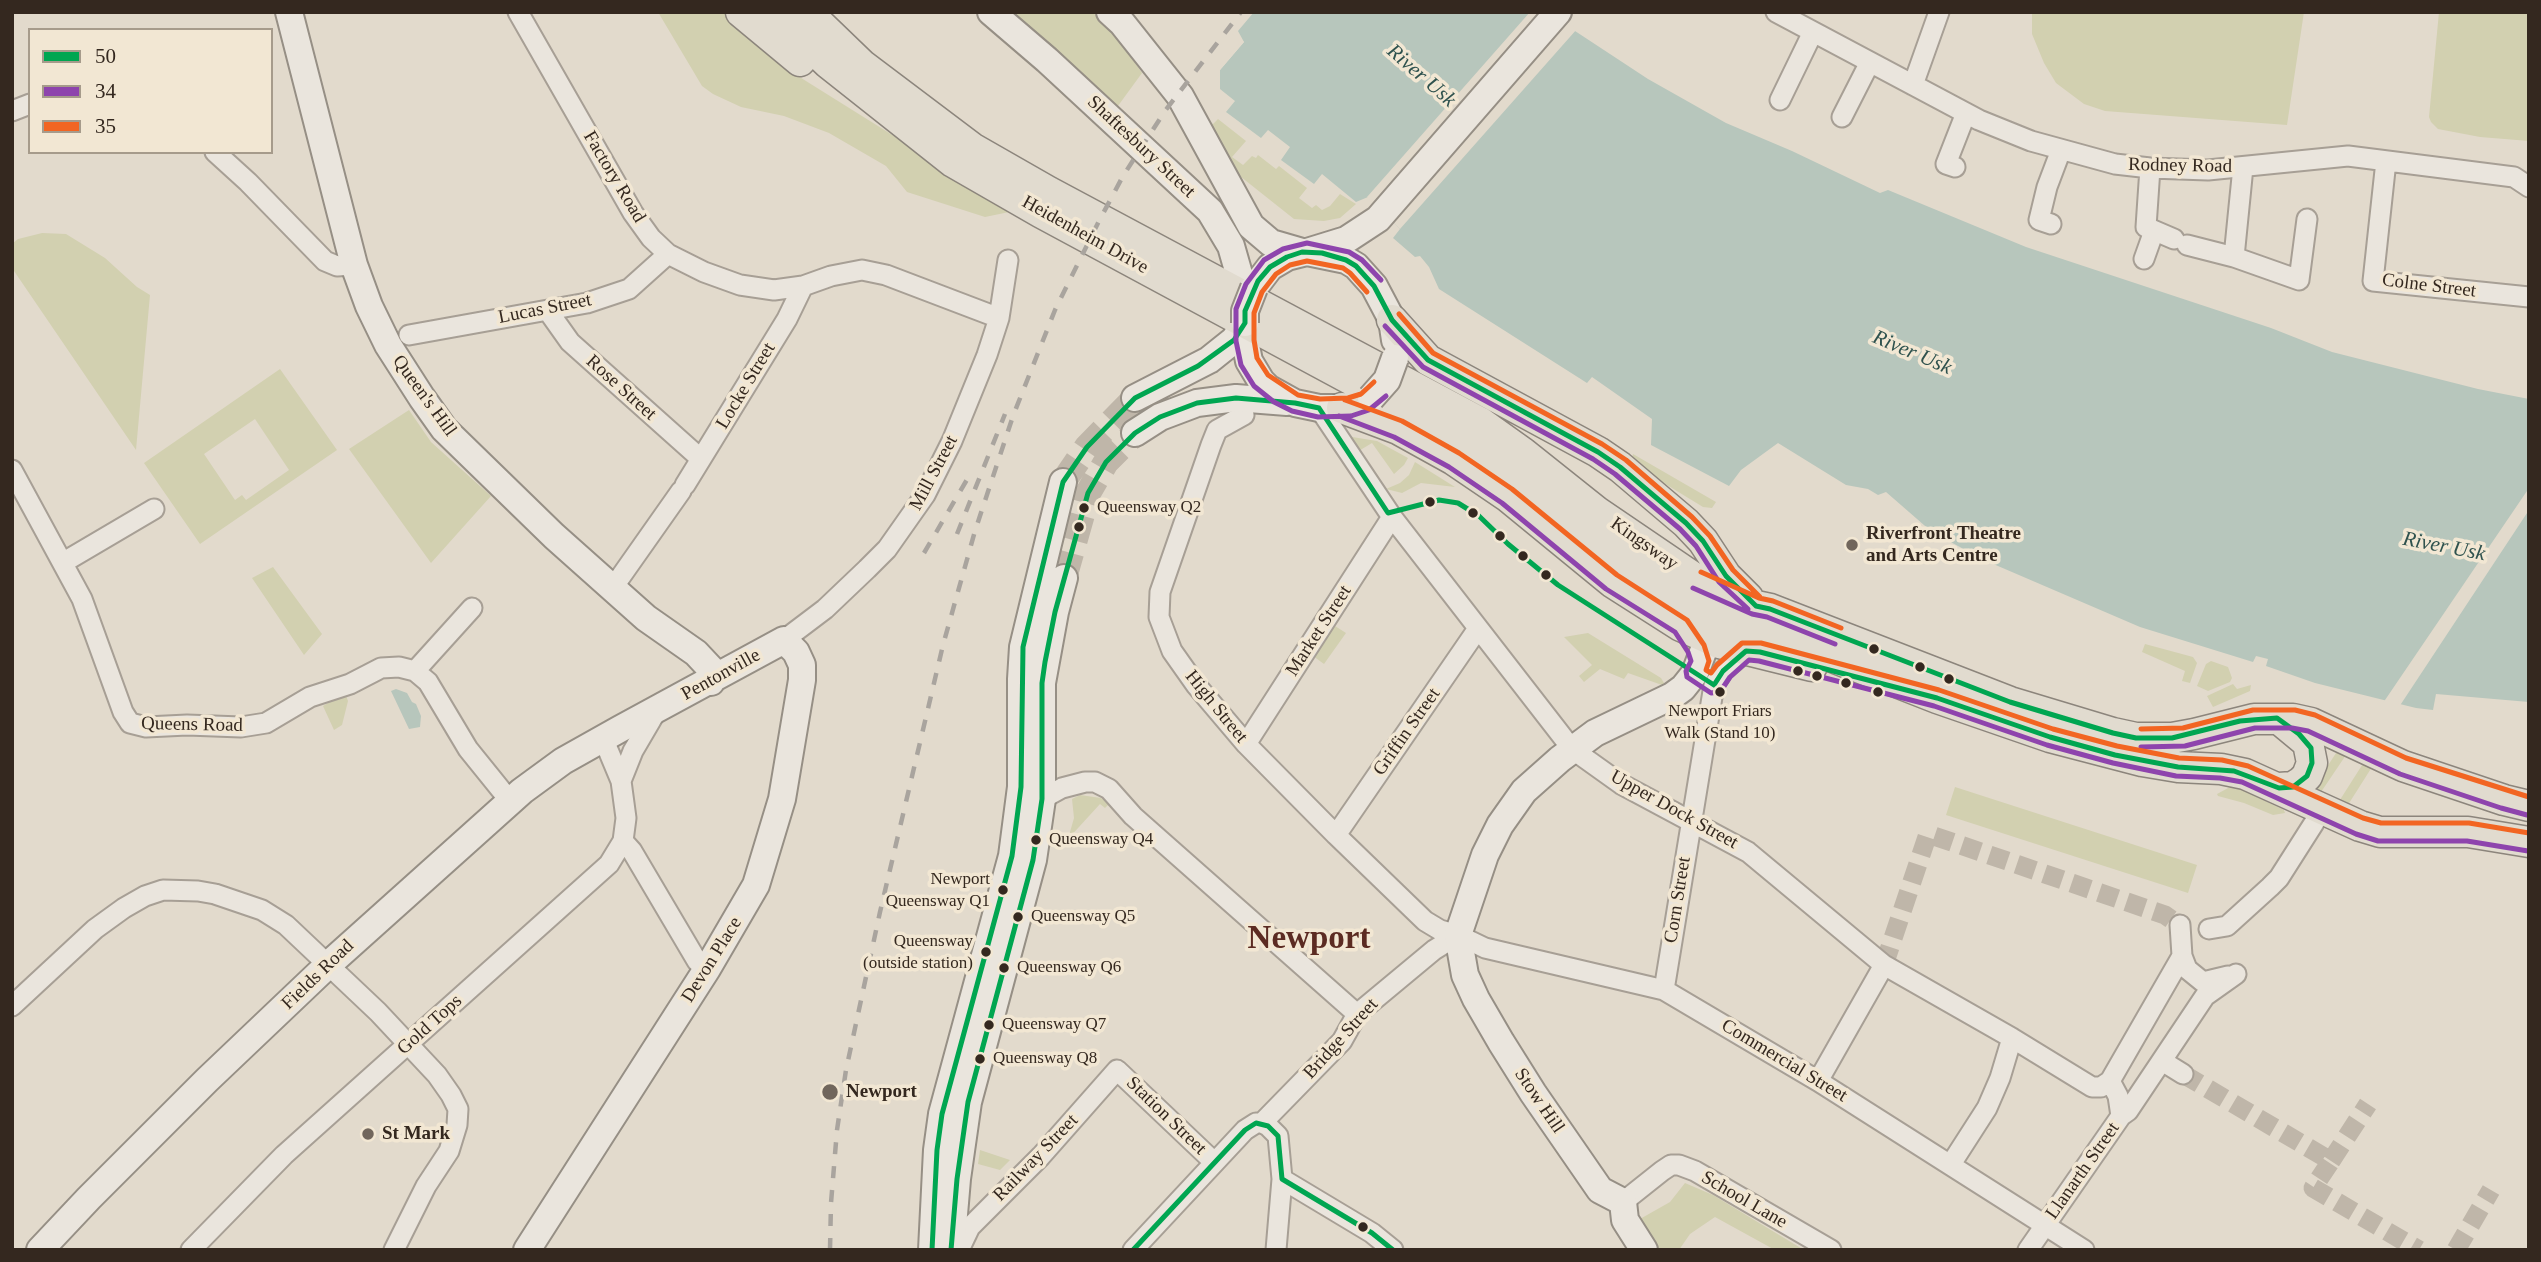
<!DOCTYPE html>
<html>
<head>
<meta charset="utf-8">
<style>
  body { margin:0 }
  #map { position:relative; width:2541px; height:1262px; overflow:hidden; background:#e2dacc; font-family:"Times New Roman",serif }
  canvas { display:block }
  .frame { position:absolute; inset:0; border:14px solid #34281f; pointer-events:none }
  .legend { position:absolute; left:28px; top:28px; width:245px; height:126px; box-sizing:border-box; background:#f2e7d3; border:2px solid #a69b8b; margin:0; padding:9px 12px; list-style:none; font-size:21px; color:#34281f }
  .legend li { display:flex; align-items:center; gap:14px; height:35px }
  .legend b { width:35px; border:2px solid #a69b8b }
</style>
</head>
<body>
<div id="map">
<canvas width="2541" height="1262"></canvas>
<div class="frame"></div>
<ul class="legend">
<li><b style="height:9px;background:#00a651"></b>50</li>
<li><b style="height:9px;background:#8e44ad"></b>34</li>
<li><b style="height:9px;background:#f26522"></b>35</li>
</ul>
</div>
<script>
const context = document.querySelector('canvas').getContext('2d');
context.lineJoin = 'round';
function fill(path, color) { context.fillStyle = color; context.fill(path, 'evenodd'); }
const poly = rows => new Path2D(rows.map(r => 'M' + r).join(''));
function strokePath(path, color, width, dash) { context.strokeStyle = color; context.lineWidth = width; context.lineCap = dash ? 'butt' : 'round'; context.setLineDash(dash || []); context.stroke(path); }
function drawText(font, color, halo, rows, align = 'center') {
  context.font = font + ' "Times New Roman",serif'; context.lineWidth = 7; context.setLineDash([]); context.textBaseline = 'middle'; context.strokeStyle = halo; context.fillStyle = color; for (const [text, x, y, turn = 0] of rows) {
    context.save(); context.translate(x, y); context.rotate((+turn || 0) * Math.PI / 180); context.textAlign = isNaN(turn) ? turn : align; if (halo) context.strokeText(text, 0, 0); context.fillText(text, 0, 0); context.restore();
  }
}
const green = poly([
  [658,12,728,12,798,76,1014,211,985,217,907,192,886,166,829,133,784,116,741,107,713,94,702,86],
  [1007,12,1092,12,1111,28,1142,73,1115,110],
  [2032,12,2304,12,2287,125,2105,111,2084,104,2056,83,2044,63,2032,34],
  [2439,12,2529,12,2529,141,2480,137,2438,129,2431,122,2429,117],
  [1198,114,1213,124,1218,119,1246,141,1232,157,1243,165,1252,156,1256,158,1258,155,1276,169,1279,166,1307,188,1299,198,1312,208,1316,205,1322,210,1330,206,1340,194,1356,204,1340,218,1324,221,1294,219,1231,169],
  [42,233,66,234,105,258,137,287,150,295,136,450,12,268,12,244,18,239],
  [280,369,337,450,200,544,144,463],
  [255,419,289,470,246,500,242,495,235,500,204,454],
  [409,410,431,442,491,496,431,563,349,449],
  [1346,436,1377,441,1408,458,1404,465,1394,474,1372,443,1357,452],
  [1633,454,1716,502,1712,508,1703,507,1631,463],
  [1415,462,1455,487,1421,483,1402,493,1386,489,1400,483,1409,475],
  [273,567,322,634,304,655,252,578],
  [1335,626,1346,633,1324,664,1313,656],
  [1588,633,1661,678,1664,683,1663,688,1662,685,1628,673,1624,679,1600,669,1584,682,1579,676,1592,665,1564,637],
  [2145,644,2193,657,2197,663,2190,683,2182,681,2185,671,2142,652],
  [2211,661,2228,667,2232,678,2230,682,2208,691,2197,686,2206,664],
  [2233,684,2237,689,2251,685,2250,691,2213,707,2207,696],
  [345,693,348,701,342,725,334,730,323,706,328,703,329,698],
  [2338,750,2346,755,2319,795,2312,790],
  [2364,762,2372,767,2346,808,2338,803],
  [1955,787,2197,865,2188,893,1946,815],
  [2230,787,2236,787,2284,810,2285,813,2273,815,2244,803,2218,796,2217,794],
  [1080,795,1101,798,1109,804,1105,808,1100,804,1068,839,1074,818,1072,799],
  [980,1150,1010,1160,1000,1170,978,1164],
  [1685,1183,1713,1195,1804,1250,1775,1250,1715,1217,1690,1234,1679,1250,1656,1250,1641,1228,1640,1219,1670,1202]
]);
const water = poly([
  [1215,12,1553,12,1575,31,1648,79,1726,123,1792,151,1880,193,1888,190,2026,247,2271,328,2332,352,2478,389,2529,399,2529,702,2436,694,2433,710,2416,708,2315,683,2266,666,2268,659,2256,656,2253,662,2140,627,1984,560,1932,532,1886,492,1878,495,1868,489,1846,485,1778,443,1741,470,1729,486,1651,445,1652,419,1592,377,1587,383,1439,289,1429,267,1420,256,1415,257,1393,238,1400,229,1368,197,1356,202,1322,174,1314,184,1281,160,1290,147,1268,130,1261,138,1226,112,1235,101,1220,89,1220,70,1244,42],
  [396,689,407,693,412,702,416,704,421,716,420,727,409,729,391,691]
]);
const pier = poly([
  [1211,12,1254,12,1238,31,1244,42,1220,70,1217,79,1217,68,1240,42],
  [1530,12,1558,12,1577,29,1400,229,1367,197],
  [2529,488,2529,510,2399,707,2383,703]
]);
const streetTunnel = poly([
  [1884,965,1928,834,2165,915,2172,920],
  [2183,1074,2331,1161,2313,1188,2419,1250],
  [2331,1161,2368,1104],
  [2456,1250,2491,1190]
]);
const secondaryTunnel = poly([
  [1063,482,1087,447,1135,398],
  [1064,578,1088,493,1106,462,1135,433]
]);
const street = poly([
  [518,12,633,213,651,238,668,254,704,272,740,285,774,290,803,286,831,276,862,270,886,275,999,318],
  [1776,12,1979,120,2031,141,2115,164,2150,168,2208,170,2348,156,2514,177,2529,187],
  [1913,85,1939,12],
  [1780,100,1813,32],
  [12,111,30,104],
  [1842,117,1870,62],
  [215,152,248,182,325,261,337,266,354,265],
  [2386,161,2373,281,2529,297],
  [1955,167,1946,164,1966,113],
  [2150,168,2146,227,2174,239],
  [2051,224,2039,220,2047,187,2061,150],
  [2187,245,2234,257,2299,280,2307,219],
  [2234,257,2243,167],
  [2144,259,2154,231],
  [548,311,570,342,701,459],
  [409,335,587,303,629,289,668,254],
  [1319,408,1392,517,1572,749,1621,784,1748,852,1884,965,2012,1038,2092,1087,2101,1087,2110,1081],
  [1244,415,1217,430,1211,445,1160,592,1159,617,1172,651,1196,685,1246,744,1336,835,1425,921,1440,930,1458,935,1485,948,1664,990,1818,1081,2084,1250],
  [12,470,82,599,123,712,130,723,146,727,187,725,241,727,266,723,310,697,350,684,381,668,399,667,415,671,428,682,468,749,510,801],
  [685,485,787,319,803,286],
  [64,562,154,509],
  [612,589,681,491],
  [784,640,825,609,867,569,887,549,925,495,952,441,987,355,999,318,1008,260],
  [415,671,472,608],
  [1246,744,1392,517],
  [621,781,633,751,657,710],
  [1042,799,1062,788,1085,782,1095,782,1109,789,1133,816,1357,1014],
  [1336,835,1477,630],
  [623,841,632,851,697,961,707,969],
  [2209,929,2227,926,2270,887,2279,878,2314,823],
  [2182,956,2187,969,2203,982,2228,976],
  [1664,990,1714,685,1723,671,1746,651],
  [12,1006,95,929,124,908,145,896,163,890,198,891,215,894,262,910,286,925,378,1012,437,1075,451,1095,458,1109,457,1125,449,1151,426,1186,394,1250],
  [2162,1061,2183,1074],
  [1818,1081,1884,965],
  [2121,1116,2118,1096,2110,1081,2182,956,2180,925],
  [1262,1123,1342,1041,1357,1014,1434,950,1458,935],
  [1951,1164,1987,1108,2000,1078,2012,1038],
  [1623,1202,1662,1171,1671,1165,1679,1165,1695,1171,1831,1250],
  [191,1250,284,1155,609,864,623,841,626,818,621,781,603,738],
  [959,1250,970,1227,1041,1156,1117,1070,1214,1162],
  [1133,1250,1245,1130,1256,1123,1262,1123,1268,1126,1278,1136,1282,1179,1372,1233,1393,1250],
  [1276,1250,1282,1179],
  [2028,1250,2121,1116,2128,1111,2205,996,2236,974]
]);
const secondary = poly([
  [289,12,354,265,369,306,388,345,422,398,444,429,554,536,646,618,696,653,711,669,711,682],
  [991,12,1047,60,1210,211,1231,246,1241,281],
  [1110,12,1122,23,1180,96,1251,226,1271,243,1302,252],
  [1307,252,1346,240,1378,219,1558,12],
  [1254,288,1270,267,1287,257,1307,252,1346,260,1356,266,1374,286,1392,320,1395,340],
  [1245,323,1245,341,1249,361,1261,381,1268,388,1295,403,1319,408,1342,408,1363,403],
  [1135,398,1209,360,1234,340,1245,323],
  [1135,433,1160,417,1197,403,1236,398,1287,402],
  [40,1250,89,1198,207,1080,329,964,522,791,563,761,620,729,784,640,796,652,802,665,802,680,782,799,756,885,707,969,527,1250],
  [932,1250,937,1150,942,1114,1012,856,1021,787,1021,679,1023,647,1063,482],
  [951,1250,957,1179,968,1102,1033,860,1042,799,1042,683,1055,612,1064,578],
  [1644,1250,1625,1220,1623,1202,1600,1190,1533,1093,1501,1042,1476,999,1465,975,1458,935,1485,855,1500,825,1524,791,1560,759,1595,733,1672,696,1683,688,1695,673,1715,620]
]);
const primary = poly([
  [741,12,800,61],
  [775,12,828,63,953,162,1040,212,1469,443,1505,468,1626,561,1671,588,1720,613,1937,698,2050,737,2142,761,2178,767,2221,769,2245,774,2360,826,2380,832,2468,832,2529,842],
  [807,12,862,65,972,148,1049,192,1481,423,1523,453,1597,512,1697,580,1756,606,1770,609,2010,702,2113,733,2136,738,2172,738,2194,734,2254,719,2293,719,2311,723,2403,766,2504,800,2529,806],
  [1392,320,1428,360,1598,452,1620,467,1686,523,1703,541,1726,576,1748,598],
  [1342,408,1398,429,1454,460,1507,496,1612,582,1681,626,1719,643,1812,666],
  [2279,788,2293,787,2301,782,2307,776,2312,763,2308,743,2279,719]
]);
const rail = poly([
  [957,534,1005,414],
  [924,553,972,471],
  [830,1250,831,1203,837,1130,846,1070,880,912,943,645,975,531,1013,416,1055,310,1098,223,1123,176,1165,111,1241,12]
]);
const secondaryBridge = poly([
  [1245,323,1245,311,1254,288],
  [1371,398,1387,380,1395,358]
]);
const bus1 = poly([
  [932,1250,937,1150,942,1114,1012,856,1021,787,1023,647,1063,482,1087,447,1135,398,1198,366,1234,340,1245,323,1245,311,1258,281,1270,267,1287,257,1302,252,1322,253,1346,260,1356,266,1374,286,1392,320,1428,360,1598,452,1620,467,1686,523,1703,541,1726,576,1756,606,1770,609,2010,702,2113,733,2136,738,2172,738,2240,721,2277,718,2299,734,2311,748,2312,763,2307,776,2293,787,2279,788,2234,771,2178,767,2115,755,2050,737,1937,698,1760,652,1746,651,1723,671,1714,685,1558,585,1508,544,1479,516,1458,503,1439,500,1388,513,1319,408,1295,403,1236,398,1197,403,1160,417,1135,433,1106,462,1088,493,1055,612,1045,662,1042,683,1042,799,1033,860,968,1102,957,1179,951,1250],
  [1133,1250,1245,1130,1256,1123,1268,1126,1278,1136,1282,1179,1372,1233,1393,1250]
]);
const bus2 = poly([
  [1381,280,1362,260,1349,252,1307,243,1283,249,1264,260,1246,284,1236,309,1236,341,1241,365,1254,386,1274,402,1292,411,1318,417,1351,416,1369,410,1386,396],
  [1385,326,1423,367,1593,459,1615,474,1680,529,1696,546,1719,582,1748,609],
  [1339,416,1394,437,1449,467,1502,503,1606,589,1675,632,1688,652,1691,661,1686,671,1687,677,1711,693,1720,692,1730,677,1749,660,1759,661,1934,706,2047,745,2113,763,2176,776,2220,778,2242,782,2356,834,2378,841,2467,841,2528,851],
  [1693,588,1752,614,1767,617,1835,644],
  [2141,747,2185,746,2255,728,2292,728,2308,731,2400,774,2501,808,2527,815]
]);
const bus3 = poly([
  [1367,292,1350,273,1343,268,1307,261,1290,265,1276,274,1262,292,1254,313,1254,340,1257,358,1268,375,1298,395,1320,399,1348,398,1361,394,1374,382],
  [1399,314,1433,353,1602,444,1626,460,1692,517,1710,536,1733,570,1760,597],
  [1345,400,1402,421,1459,453,1512,489,1617,575,1687,620,1704,645,1709,661,1706,670,1711,673,1717,665,1742,643,1761,643,1939,690,2053,729,2117,746,2179,758,2222,760,2248,766,2363,818,2381,823,2469,823,2529,833],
  [1701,572,1759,598,1773,601,1841,628],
  [2141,729,2183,728,2253,710,2295,710,2315,715,2406,758,2529,797]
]);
const markers = [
  [1430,502,6,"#34281f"],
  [1084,508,6,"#34281f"],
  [1473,513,6,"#34281f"],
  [1079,527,6,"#34281f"],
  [1500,536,6,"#34281f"],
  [1852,545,7,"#71665c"],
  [1523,556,6,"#34281f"],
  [1546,575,6,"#34281f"],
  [1874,649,6,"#34281f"],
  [1920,667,6,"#34281f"],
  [1798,671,6,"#34281f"],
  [1817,676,6,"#34281f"],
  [1949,679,6,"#34281f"],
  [1846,683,6,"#34281f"],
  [1720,692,6,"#34281f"],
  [1878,692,6,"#34281f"],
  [1036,840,6,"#34281f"],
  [1003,890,6,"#34281f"],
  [1018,917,6,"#34281f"],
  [986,952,6,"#34281f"],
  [1004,968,6,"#34281f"],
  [989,1025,6,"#34281f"],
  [980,1059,6,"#34281f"],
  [830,1092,9,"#71665c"],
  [368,1134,7,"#71665c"],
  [1363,1227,6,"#34281f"]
];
const busNames = [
  ["Queensway Q2",1097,508],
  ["Newport Friars",1720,712,"center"],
  ["Walk (Stand 10)",1720,734,"center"],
  ["Queensway Q4",1049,840],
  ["Newport",990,880,"right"],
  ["Queensway Q1",990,902,"right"],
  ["Queensway Q5",1031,917],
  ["Queensway",973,942,"right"],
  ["(outside station)",973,964,"right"],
  ["Queensway Q6",1017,968],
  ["Queensway Q7",1002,1025],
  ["Queensway Q8",993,1059]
];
const streetNames = [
  ["Shaftesbury Street",1141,147,43],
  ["Rodney Road",2180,166,1],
  ["Factory Road",614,177,59],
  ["Heidenheim Drive",1085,235,29],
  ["Colne Street",2429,286,7],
  ["Lucas Street",545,309,-11],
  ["Locke Street",746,386,-59],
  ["Rose Street",621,388,42],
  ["Queen's Hill",424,396,54],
  ["Mill Street",934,473,-62],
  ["Kingsway",1644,544,35],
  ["Market Street",1319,631,-57],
  ["Pentonville",721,675,-29],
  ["High Street",1216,707,51],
  ["Queens Road",192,725,1],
  ["Griffin Street",1407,732,-55],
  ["Upper Dock Street",1674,810,29],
  ["Corn Street",1678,900,-81],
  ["Devon Place",712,960,-58],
  ["Fields Road",318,975,-44],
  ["Gold Tops",430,1025,-42],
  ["Bridge Street",1341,1039,-48],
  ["Commercial Street",1784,1061,31],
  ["Stow Hill",1539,1101,56],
  ["Station Street",1166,1116,44],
  ["Railway Street",1036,1158,-46],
  ["Llanarth Street",2083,1171,-55],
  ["School Lane",1744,1200,30]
];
const poiNames = [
  ["Riverfront Theatre",1866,534],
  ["and Arts Centre",1866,556],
  ["Newport",846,1092],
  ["St Mark",382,1134]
];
const waterNames = [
  ["River Usk",1421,76,41],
  ["River Usk",1912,353,23],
  ["River Usk",2444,547,11]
];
const townNames = [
  ["Newport",1309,939]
];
fill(green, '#d2d0b0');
fill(water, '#b7c6bc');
fill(pier, '#e2dacc');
strokePath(streetTunnel, '#bfb6a9', 19, [19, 10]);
strokePath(secondaryTunnel, '#bfb6a9', 26, [26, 13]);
strokePath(street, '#a79f95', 23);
strokePath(secondary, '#968f85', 30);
strokePath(primary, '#8c857c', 33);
strokePath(street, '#eae5dd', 19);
strokePath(secondary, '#eae5dd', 26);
strokePath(primary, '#e1dbcf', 30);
strokePath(rail, '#a9a49e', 4.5, [12, 12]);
strokePath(secondaryBridge, '#968f85', 30, []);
strokePath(secondaryBridge, '#eae5dd', 26);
strokePath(bus1, '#00a651', 5);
strokePath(bus2, '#8e44ad', 5);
strokePath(bus3, '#f26522', 5);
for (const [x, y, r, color] of markers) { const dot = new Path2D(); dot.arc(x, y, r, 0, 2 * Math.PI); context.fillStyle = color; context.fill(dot); strokePath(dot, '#f2e7d3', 2.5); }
drawText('17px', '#34281f', '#f2e7d3', busNames, 'left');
drawText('19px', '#34281f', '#f2e7d3', streetNames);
drawText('bold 19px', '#34281f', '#f2e7d3', poiNames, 'left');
drawText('italic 21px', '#2f524e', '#f2e7d3', waterNames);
drawText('bold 33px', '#5c2b22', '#f2e7d3', townNames);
</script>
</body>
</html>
